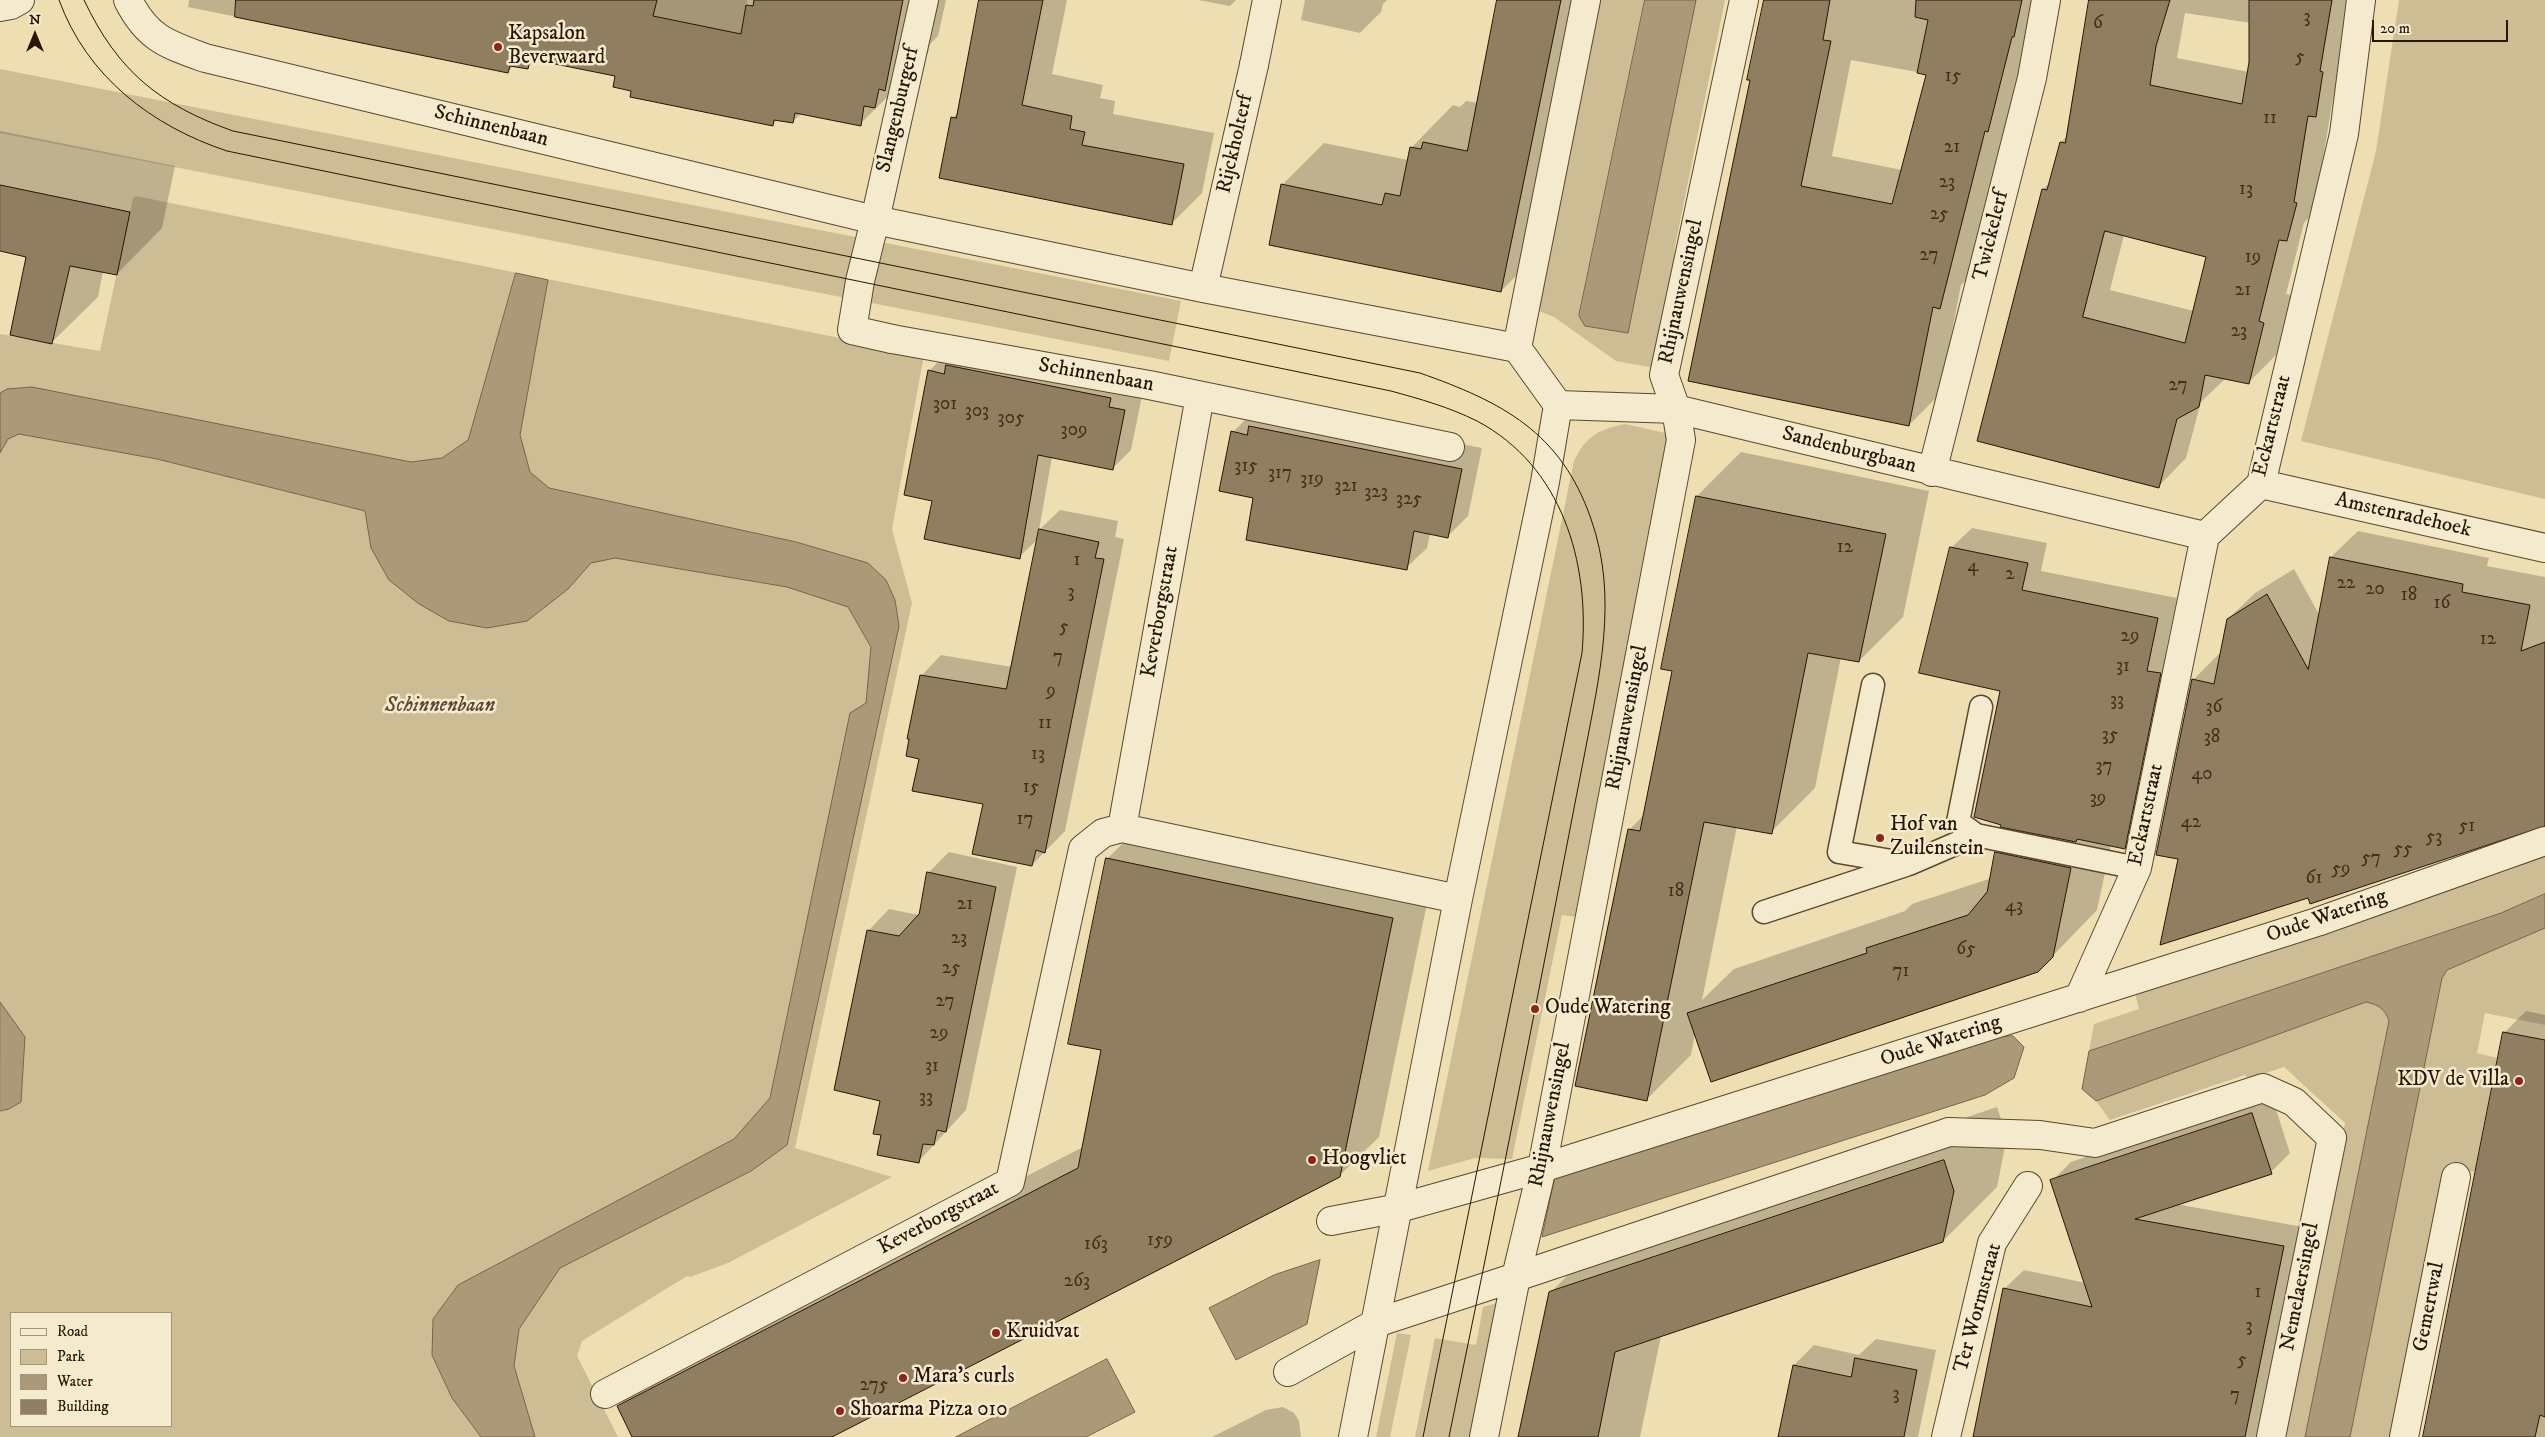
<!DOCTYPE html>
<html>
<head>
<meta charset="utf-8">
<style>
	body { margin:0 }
	#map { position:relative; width:2545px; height:1437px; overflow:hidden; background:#eedfb2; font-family:"IM FELL DW Pica",serif }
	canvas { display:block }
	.legend { position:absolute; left:10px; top:1312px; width:162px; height:115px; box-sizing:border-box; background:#f4eacd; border:1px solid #a3957d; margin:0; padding:6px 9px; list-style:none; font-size:15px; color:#291505 }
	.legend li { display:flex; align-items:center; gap:10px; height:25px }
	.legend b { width:25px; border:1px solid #a3957d }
	.north { position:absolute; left:10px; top:10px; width:50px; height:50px; -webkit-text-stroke:4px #f4eacd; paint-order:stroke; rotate:0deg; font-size:14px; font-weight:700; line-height:20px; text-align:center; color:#291505 }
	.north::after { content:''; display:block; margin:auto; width:18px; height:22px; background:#291505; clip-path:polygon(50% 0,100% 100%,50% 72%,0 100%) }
	.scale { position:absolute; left:2372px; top:20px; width:136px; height:22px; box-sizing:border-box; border:2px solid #291505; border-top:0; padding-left:6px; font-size:15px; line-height:18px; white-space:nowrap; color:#291505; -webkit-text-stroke:4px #f4eacd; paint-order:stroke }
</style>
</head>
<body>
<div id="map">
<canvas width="2545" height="1437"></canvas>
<ul class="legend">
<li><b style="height:6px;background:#f4eacd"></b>Road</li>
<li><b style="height:14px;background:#cdbd95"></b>Park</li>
<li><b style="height:14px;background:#ab9a77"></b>Water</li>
<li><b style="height:14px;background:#8f7e5f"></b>Building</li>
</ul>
<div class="north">N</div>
<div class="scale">20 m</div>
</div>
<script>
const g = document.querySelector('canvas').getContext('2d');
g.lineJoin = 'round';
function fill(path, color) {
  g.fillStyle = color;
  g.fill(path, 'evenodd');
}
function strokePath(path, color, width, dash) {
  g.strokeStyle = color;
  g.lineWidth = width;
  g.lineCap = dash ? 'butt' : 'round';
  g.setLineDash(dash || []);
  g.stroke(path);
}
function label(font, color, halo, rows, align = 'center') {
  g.font = font + ' "IM FELL DW Pica",serif';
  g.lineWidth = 5;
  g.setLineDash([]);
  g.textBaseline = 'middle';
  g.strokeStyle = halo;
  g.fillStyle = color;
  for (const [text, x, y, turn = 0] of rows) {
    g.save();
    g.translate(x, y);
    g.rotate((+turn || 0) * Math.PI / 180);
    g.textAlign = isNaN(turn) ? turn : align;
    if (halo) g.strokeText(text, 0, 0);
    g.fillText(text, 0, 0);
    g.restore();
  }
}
const green = new Path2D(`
	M 575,0 L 747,0 L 741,34 Z
	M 1597,0 L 1645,0 L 1579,316 L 1627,333 L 1696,0 L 1725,0 L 1675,246 L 1674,266 L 1654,368 L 1616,361 L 1554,317 L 1534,309 Z
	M 2399,0 L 2545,0 L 2545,499 L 2301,441 L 2376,151 Z
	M 0,69 L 1181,301 L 1169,361 L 0,133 Z
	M 136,196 L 924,355 L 892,529 L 912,603 L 795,1148 L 892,1177 L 728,1263 L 690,1277 L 687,1276 L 582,1341 L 577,1356 L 618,1437 L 0,1437 L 0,334 L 100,351 L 133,198 ZM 11,1313 L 171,1313 L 171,1426 L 11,1426 Z
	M 1625,424 L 1670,434 L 1576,917 L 1562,915 L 1512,1159 L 1475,1158 L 1428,1171 L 1574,461 C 1585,437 1599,429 1625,424 Z
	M 2545,854 L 2545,894 L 2501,913 L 2089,1051 L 2094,1024 L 2139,1009 L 2134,990 L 2319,934 L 2510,870 Z
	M 2545,928 L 2545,1025 L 2485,1013 L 2477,1053 L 2497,1058 L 2475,1171 L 2448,1174 L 2395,1437 L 2350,1437 L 2442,978 L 2447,970 Z
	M 2366,1002 C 2379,1005 2385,1009 2389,1021 L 2305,1437 L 2281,1437 L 2345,1123 L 2284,1067 L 2248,1079 L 2245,1075 L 2110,1120 L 2096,1101 Z
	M 1501,1302 L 1473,1437 L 1415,1437 L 1435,1338 L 1476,1345 L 1483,1307 Z
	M 1397,1333 L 1411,1335 L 1390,1437 L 1376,1437 Z`);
const water = new Path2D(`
	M 1645,0 L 1696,0 L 1628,333 L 1585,326 L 1579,316 Z
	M 516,273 L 548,280 L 520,435 L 530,472 L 549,488 L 796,542 L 868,563 L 886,580 L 895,600 L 899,626 L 787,1145 L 751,1171 L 560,1268 L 519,1329 L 514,1366 L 535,1437 L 481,1437 L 452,1398 L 432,1355 L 433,1319 L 458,1285 L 734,1139 L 770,1098 L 850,713 L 866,703 L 871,647 L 848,607 L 787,587 L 615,558 L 591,563 L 568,589 L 527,621 L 487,628 L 449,621 L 419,604 L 389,580 L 371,548 L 365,511 L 157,459 L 19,434 L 8,439 L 0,453 L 0,393 L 7,389 L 32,387 L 411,462 L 442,458 L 468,440 Z
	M 2545,894 L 2545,928 L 2447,970 L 2442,978 L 2350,1437 L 2305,1437 L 2389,1021 C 2385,1009 2379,1005 2366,1002 L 2096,1101 L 2082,1089 L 2089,1051 L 2501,913 Z
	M 0,1002 L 25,1037 L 21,1102 L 9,1109 L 0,1111 Z
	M 2013,1036 L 2024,1047 L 2014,1078 L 1985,1095 L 1542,1237 L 1555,1176 L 1997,1037 Z
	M 1320,1260 L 1307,1324 L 1236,1360 L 1209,1308 L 1274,1275 Z
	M 1107,1359 L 1135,1412 L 1086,1437 L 956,1437 Z`);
const shadow = new Path2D(`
	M 189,0 L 946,0 L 938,36 L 930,44 L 928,53 L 915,66 L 914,71 L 860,124 L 802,113 L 792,122 L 778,119 L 772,125 L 633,90 L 616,75 L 536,59 L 527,68 L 514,65 L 508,72 L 188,7 Z
	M 981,0 L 1067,0 L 1052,74 L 1103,85 L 1100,98 L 1115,101 L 1113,114 L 1214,133 L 1202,193 L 1171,224 L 953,118 L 958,112 Z
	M 1198,0 L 1236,0 L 1230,6 Z
	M 1305,0 L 1387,0 L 1383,4 L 1381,12 L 1360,33 L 1301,20 Z
	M 1499,0 L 1593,0 L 1543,249 L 1501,291 L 1282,185 L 1324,143 L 1408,160 L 1411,148 L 1453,105 L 1460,107 L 1466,101 L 1478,103 Z
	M 1765,0 L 2046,0 L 1970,277 L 1961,285 L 1940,394 L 1909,425 L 1751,79 ZM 1851,60 L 1928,74 L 1902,170 L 1832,156 Z
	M 2091,0 L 2354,0 L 2343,88 L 2333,98 L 2314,212 L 2304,223 L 2286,294 L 2291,295 L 2276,355 L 2249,382 L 2226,378 L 2201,402 L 2186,458 L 2159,486 L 1978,440 L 2043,189 L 2050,182 L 2061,142 L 2068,135 ZM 2185,13 L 2251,23 L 2249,72 L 2177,58 ZM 2124,235 L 2208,256 L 2194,311 L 2110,290 Z
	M 0,131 L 175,166 L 162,228 L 117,274 L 103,271 L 98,297 L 52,342 L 27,256 L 0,250 Z
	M 948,352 L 1143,391 L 1131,450 L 1112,469 L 1052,457 L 1039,530 L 1060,510 L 1118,521 L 1115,537 L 1124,539 L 1065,831 L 1032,865 L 984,803 L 921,758 L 921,676 L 941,655 L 1012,667 L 1038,539 L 1019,557 L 933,500 L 906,494 L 930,370 Z
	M 1271,406 L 1482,448 L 1468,516 L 1448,536 L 1430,533 L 1427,548 L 1406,568 L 1254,497 L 1233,432 L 1253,412 Z
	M 1741,452 L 1929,491 L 1903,617 L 1859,661 L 1841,657 L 1815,788 L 1771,832 L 1737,826 L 1702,1000 L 1734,969 L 1905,911 L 1912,904 L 1992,878 L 1997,853 L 2020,829 L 2001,690 L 1951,548 L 1972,528 L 2047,543 L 2041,571 L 2177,598 L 2166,651 L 2180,653 L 2145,827 L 2125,847 L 2111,845 L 2097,910 L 2038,971 L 1695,1033 L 1691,1055 L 1647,1099 L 1629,830 L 1645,814 L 1674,670 L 1697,496 Z
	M 2358,531 L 2489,558 L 2487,566 L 2545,577 L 2545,822 L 2309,897 L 2179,858 L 2193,680 L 2219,654 L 2221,654 L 2228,619 L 2255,593 L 2294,569 L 2320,616 L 2331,557 Z
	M 1147,819 L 1432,879 L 1379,1137 L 1339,1176 L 830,1437 L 634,1437 L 618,1406 L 658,1366 L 1083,1147 L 1103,1049 L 1107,859 Z
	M 949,852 L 1017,867 L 966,1110 L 918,1162 L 882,1134 L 882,1100 L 836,1089 L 869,930 L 889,909 L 919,915 L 928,873 Z
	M 2526,1011 L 2545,1015 L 2545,1437 L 2424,1437 L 2504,1033 Z
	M 2271,1094 L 2290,1153 L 2271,1172 L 2176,1204 L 2303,1227 L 2260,1437 L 1975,1437 L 2004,1289 L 2024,1270 L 2086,1283 L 2052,1181 L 2071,1162 Z
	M 1997,1107 L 2007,1136 L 1997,1187 L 1943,1241 L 1661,1336 L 1640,1437 L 1520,1437 L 1550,1293 L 1604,1239 Z
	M 1876,1339 L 1936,1350 L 1918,1437 L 1780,1437 L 1794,1365 L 1814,1345 L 1859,1355 Z
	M 1283,1407 L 1294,1413 L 1299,1421 L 1301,1437 L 1212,1437 L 1266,1410 Z`);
const building = new Path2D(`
	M 236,0 L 657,0 L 653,16 L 741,34 L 746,5 L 753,6 L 754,0 L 903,0 L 885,91 L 879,89 L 875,108 L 864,106 L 861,126 L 795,113 L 793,123 L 774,120 L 773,126 L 630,97 L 631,91 L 613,87 L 615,76 L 530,59 L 528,69 L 510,66 L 508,73 L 235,17 Z
	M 979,0 L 1043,0 L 1022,105 L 1072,116 L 1070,129 L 1085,132 L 1082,145 L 1184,164 L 1172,225 L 939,178 L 951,117 L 956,118 Z
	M 1497,0 L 1561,0 L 1501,292 L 1269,245 L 1281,184 L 1382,205 L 1385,193 L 1400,196 L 1410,147 L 1421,149 L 1423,142 L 1467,151 Z
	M 1764,0 L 1830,0 L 1823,40 L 1831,41 L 1801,186 L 1892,204 L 1926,75 L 1917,73 L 1928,20 L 1915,17 L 1916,0 L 2022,0 L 2014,37 L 2012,37 L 1988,132 L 1985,131 L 1940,309 L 1933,307 L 1909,426 L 1688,381 L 1750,80 L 1747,80 Z
	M 2089,0 L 2170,0 L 2156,46 L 2150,85 L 2242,104 L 2249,62 L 2249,0 L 2332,0 L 2320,71 L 2323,72 L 2316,117 L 2308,116 L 2294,202 L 2297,203 L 2287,241 L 2279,240 L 2259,321 L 2264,323 L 2249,384 L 2205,375 L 2199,407 L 2177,419 L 2159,488 L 1977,441 L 2042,189 L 2047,190 L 2060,142 L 2065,143 ZM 2105,231 L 2206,257 L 2185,343 L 2083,317 Z
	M 0,185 L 130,212 L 117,275 L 70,266 L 52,344 L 10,335 L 26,257 L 0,251 Z
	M 946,365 L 1111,398 L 1109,407 L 1125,410 L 1113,470 L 1038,455 L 1020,559 L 924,539 L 932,501 L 904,495 L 928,370 L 944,374 Z
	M 1249,426 L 1462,469 L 1448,538 L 1414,531 L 1407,570 L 1246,540 L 1253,498 L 1219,491 L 1231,431 L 1247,435 Z
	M 1696,496 L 1886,534 L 1859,662 L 1808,653 L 1772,834 L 1704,822 L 1647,1101 L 1575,1086 L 1628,829 L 1640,831 L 1672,671 L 1661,669 Z
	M 1039,529 L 1099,542 L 1095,558 L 1104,559 L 1045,853 L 1036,850 L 1032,866 L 972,854 L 983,804 L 912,791 L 919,759 L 906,756 L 909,739 L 907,739 L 920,675 L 1006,689 Z
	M 1950,547 L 2028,563 L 2022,590 L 2158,618 L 2147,671 L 2161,673 L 2125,849 L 2077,839 L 2076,842 L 2000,827 L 2001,825 L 1974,817 L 2000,691 L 1919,673 Z
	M 2330,557 L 2463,584 L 2462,592 L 2530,605 L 2521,651 L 2545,642 L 2545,826 L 2310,904 L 2308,898 L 2160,945 L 2178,859 L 2156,855 L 2192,679 L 2214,684 L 2227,619 L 2267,594 L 2308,669 Z
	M 1995,852 L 2071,868 L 2053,957 L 2038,972 L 1711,1082 L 1687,1013 L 1867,953 L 1866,948 L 1968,915 L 1987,892 Z
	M 1106,858 L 1393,918 L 1340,1177 L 832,1437 L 632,1437 L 617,1406 L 1078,1168 L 1101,1050 L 1068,1044 Z
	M 927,872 L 996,887 L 946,1132 L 937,1130 L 934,1145 L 923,1144 L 919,1163 L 877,1155 L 881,1135 L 873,1134 L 880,1101 L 834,1090 L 867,930 L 899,936 L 919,914 Z
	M 2503,1032 L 2545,1040 L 2545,1417 L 2540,1415 L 2535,1437 L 2423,1437 Z
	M 2252,1113 L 2272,1174 L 2135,1219 L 2284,1246 L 2245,1437 L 1973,1437 L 2003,1288 L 2092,1307 L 2050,1180 Z
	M 1944,1160 L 1954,1191 L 1943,1242 L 1615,1352 L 1598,1437 L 1518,1437 L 1549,1292 Z
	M 1855,1358 L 1917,1370 L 1904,1437 L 1778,1437 L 1793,1365 L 1851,1377 Z`);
const service = new Path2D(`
	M 1873,685 L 1839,852 L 1909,864 L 1976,835 L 2137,868
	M 1976,835 L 1958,822 L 1981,707
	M 1764,912 L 1906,865`);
const pedestrian = new Path2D(`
	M 1254,65 L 1267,0
	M 875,220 L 860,281 L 852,330 L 892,339
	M 1517,348 L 1586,0
	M 1949,1132 L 2040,1135 L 2095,1143 L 2263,1088 L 2294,1102 L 2332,1138 L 2271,1437
	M 1331,1221 L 1399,1208 L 1542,1168
	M 1288,1372 L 1376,1323 L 1516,1277
	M 1484,1437 L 1516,1277 L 1542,1168 L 1681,440 L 1676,409 L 1664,375 L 1744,0
	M 2404,1437 L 2456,1177`);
const minor = new Path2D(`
	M 128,0 C 147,38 166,44 205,58 L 875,220 L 1203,288 L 1517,348 L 1558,405 L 1676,409 L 2205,536
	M 0,7 L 11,5 L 20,0
	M 875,220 L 924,0
	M 1203,288 L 1254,65
	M 892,339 L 1149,385 L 1450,447
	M 1932,472 L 2032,78 L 2046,0
	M 2261,484 L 2545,548
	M 1122,828 L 1458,899
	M 2079,998 L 2137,868 L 2205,536 L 2261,484 L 2344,134 L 2361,0
	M 1542,1168 L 2317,922 L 2545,841
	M 1516,1277 L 1949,1132
	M 605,1394 L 1010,1182 L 1083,849 L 1103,833 L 1122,828 L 1200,396
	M 1353,1437 L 1458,899 L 1545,482 L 1558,405
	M 1946,1437 L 1992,1243 L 2028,1186`);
const tram = new Path2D(`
	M 59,0 C 87,77 152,126 227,151 L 1391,391 C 1420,399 1449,407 1477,421 C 1562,466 1590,562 1582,653 L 1423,1437
	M 84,0 C 118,72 160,105 233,131 L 1420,373 C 1502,402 1561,432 1591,519 C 1619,598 1599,677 1584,757 C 1574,808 1564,860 1554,912 C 1520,1088 1485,1262 1449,1437`);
const markers = [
	[498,47,5,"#8f2418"],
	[1880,838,5,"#8f2418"],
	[1535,1009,5,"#8f2418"],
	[2519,1081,5,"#8f2418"],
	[1312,1160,5,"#8f2418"],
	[996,1333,5,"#8f2418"],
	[903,1378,5,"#8f2418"],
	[840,1411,5,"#8f2418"]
];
const numberNames = [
	["3",2307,18],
	["6",2098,24],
	["5",2300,58],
	["15",1953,77],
	["11",2270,119],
	["21",1952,148],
	["23",1947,183],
	["13",2246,190],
	["25",1939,215],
	["27",1929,256],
	["19",2253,258],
	["21",2243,291],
	["23",2239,332],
	["27",2178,386],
	["301",945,405],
	["303",977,412],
	["305",1011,419],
	["309",1074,431],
	["315",1246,467],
	["317",1280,474],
	["319",1312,480],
	["321",1346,487],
	["323",1376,493],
	["325",1409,500],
	["12",1845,548],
	["1",1077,561],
	["4",1973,567],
	["2",2010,575],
	["22",2346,584],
	["20",2375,590],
	["3",1071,593],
	["18",2409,596],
	["16",2442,604],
	["5",1064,628],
	["29",2130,637],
	["12",2488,640],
	["7",1058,658],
	["31",2123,667],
	["9",1051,692],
	["33",2117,701],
	["36",2214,708],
	["11",1045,724],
	["35",2110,736],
	["38",2212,738],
	["13",1038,755],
	["37",2104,767],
	["40",2202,775],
	["15",1031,788],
	["39",2098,799],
	["17",1025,820],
	["42",2191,823],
	["51",2467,827],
	["53",2434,838],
	["55",2403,850],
	["57",2371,859],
	["59",2341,870],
	["61",2314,879],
	["18",1676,892],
	["21",965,905],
	["43",2014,907],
	["23",959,939],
	["65",1966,950],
	["25",951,969],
	["71",1901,972],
	["27",945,1002],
	["29",939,1034],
	["31",932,1067],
	["33",926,1098],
	["159",1160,1241],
	["163",1096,1245],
	["263",1077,1282],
	["1",2258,1293],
	["3",2249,1327],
	["5",2242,1361],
	["275",874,1386],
	["3",1896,1395],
	["7",2235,1396]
];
const poiNames = [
	["Kapsalon",508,35],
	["Beverwaard",508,59],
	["Hof van",1890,826],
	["Zuilenstein",1890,850],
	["Oude Watering",1545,1009],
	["KDV de Villa",2509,1081,"right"],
	["Hoogvliet",1322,1160],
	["Kruidvat",1006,1333],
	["Mara's curls",913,1378],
	["Shoarma Pizza 010",850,1411]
];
const streetNames = [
	["Slangenburgerf",899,110,-77],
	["Schinnenbaan",491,127,14],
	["Rijckholterf",1236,144,-77],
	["Twickelerf",1992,236,-76],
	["Rhijnauwensingel",1682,292,-78],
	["Schinnenbaan",1096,376,10],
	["Eckartstraat",2273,426,-76],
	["Sandenburgbaan",1849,451,14],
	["Amstenradehoek",2403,516,13],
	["Keverborgstraat",1161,612,-80],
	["Rhijnauwensingel",1628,718,-79],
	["Eckartstraat",2147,815,-78],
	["Oude Watering",2327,917,-19],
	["Oude Watering",1941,1042,-18],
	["Rhijnauwensingel",1551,1115,-79],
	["Keverborgstraat",939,1219,-28],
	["Nemelaersingel",2301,1287,-79],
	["Gemertwal",2430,1307,-79],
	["Ter Wormstraat",1979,1308,-75]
];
const parkNames = [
	["Schinnenbaan",440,707]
];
fill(green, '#cdbd95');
fill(water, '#ab9a77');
strokePath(water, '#776549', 1);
fill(shadow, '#0003');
fill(building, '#8f7e5f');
strokePath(building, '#291505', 1);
strokePath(service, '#5a4830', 25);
strokePath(pedestrian, '#5a4830', 30);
strokePath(minor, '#5a4830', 30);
strokePath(service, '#f4eacd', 22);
strokePath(pedestrian, '#f4eacd', 28);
strokePath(minor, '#f4eacd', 28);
strokePath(tram, '#291505', 1);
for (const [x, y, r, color] of markers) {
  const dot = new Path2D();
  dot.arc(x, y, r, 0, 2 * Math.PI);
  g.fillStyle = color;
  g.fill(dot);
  strokePath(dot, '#f4eacd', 2);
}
label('19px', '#422f1c', null, numberNames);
label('21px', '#291505', '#f4eacd', poiNames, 'left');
label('21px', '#291505', '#f4eacd', streetNames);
label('italic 21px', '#5a4730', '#f4eacd', parkNames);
</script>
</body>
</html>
